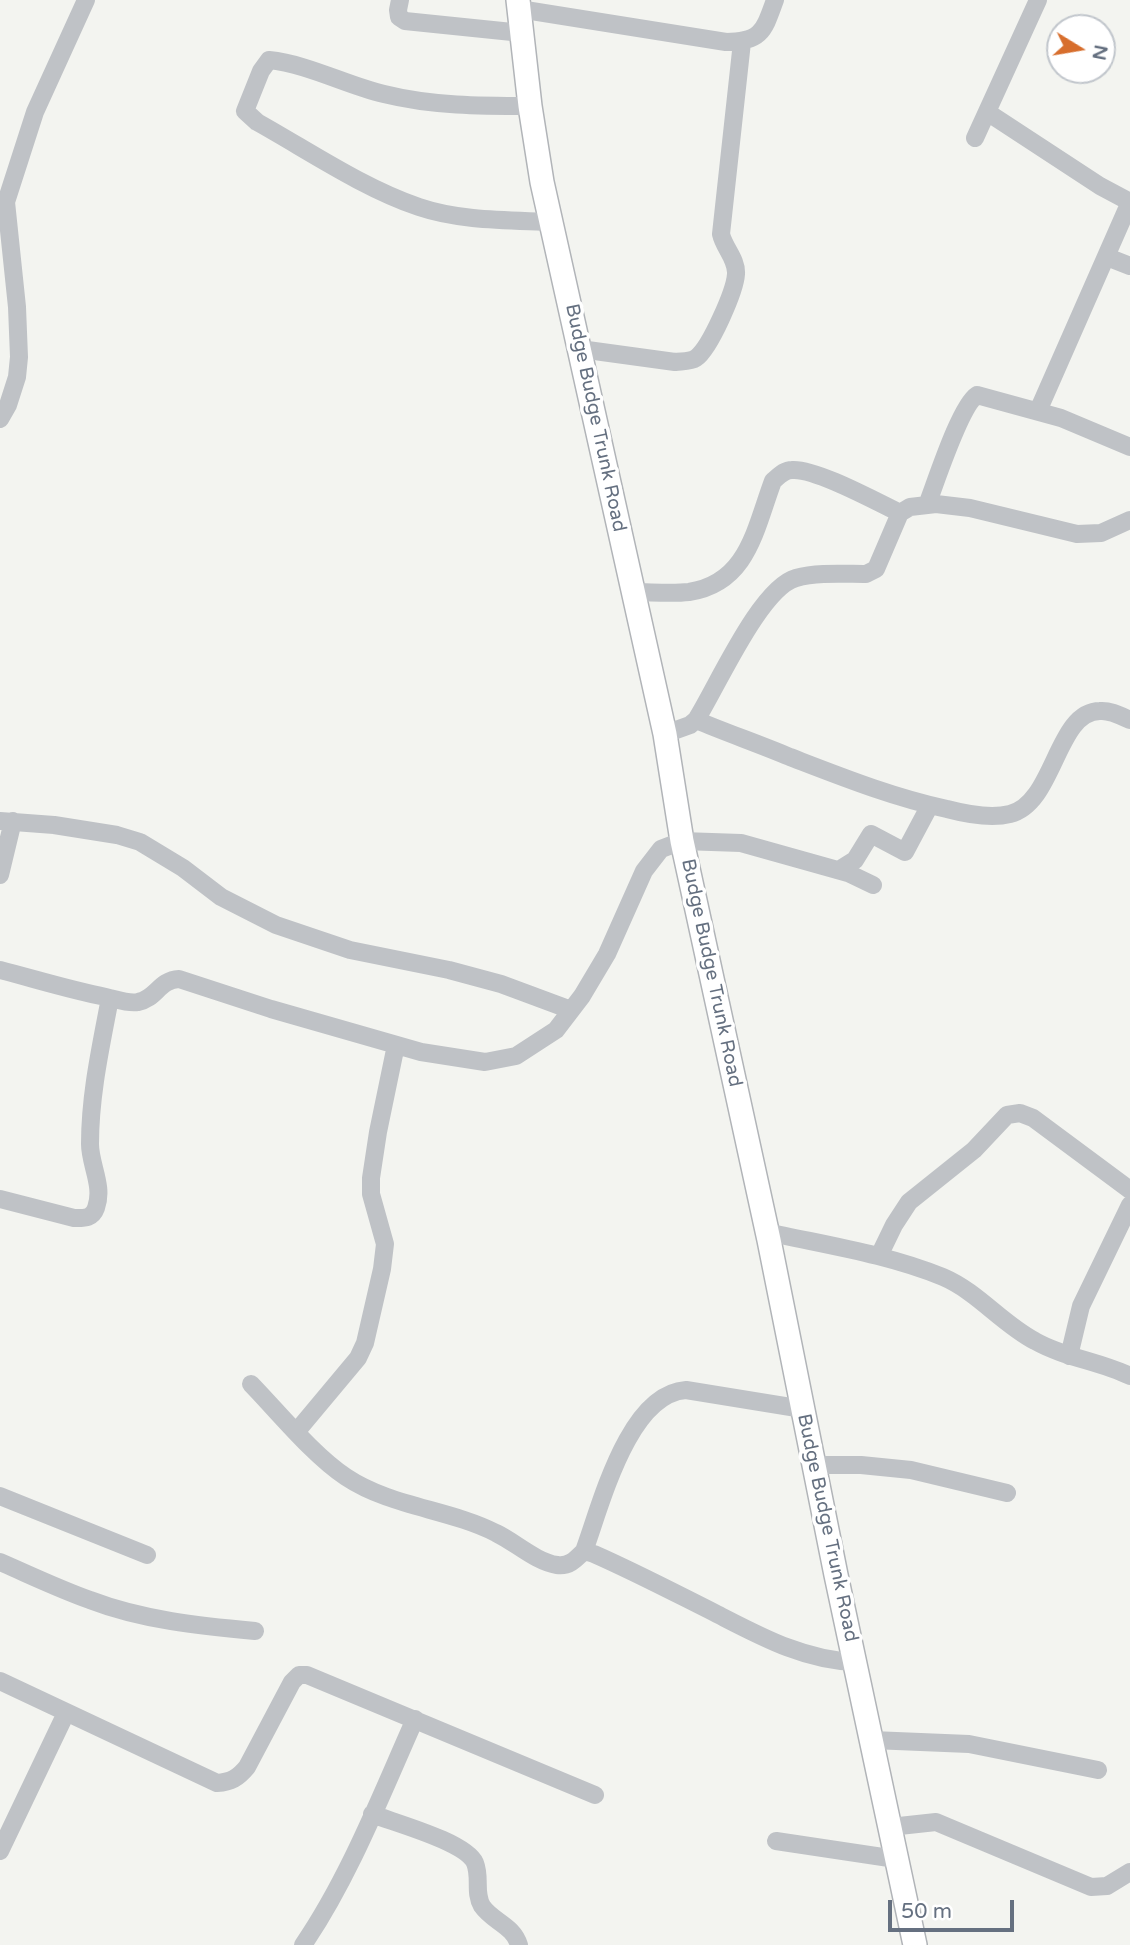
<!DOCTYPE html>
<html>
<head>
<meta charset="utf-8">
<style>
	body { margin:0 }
	#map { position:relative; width:1130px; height:1945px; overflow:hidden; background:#f3f4f0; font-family:"Varela Round",sans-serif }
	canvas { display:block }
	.north { position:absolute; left:1046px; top:14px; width:70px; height:70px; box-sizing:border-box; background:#fff; border:2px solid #c1c6cc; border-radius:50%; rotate:101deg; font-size:19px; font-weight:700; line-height:28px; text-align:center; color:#657080 }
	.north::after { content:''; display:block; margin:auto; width:24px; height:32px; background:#d76e2d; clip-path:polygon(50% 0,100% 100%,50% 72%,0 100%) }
	.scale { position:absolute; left:888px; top:1900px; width:126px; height:32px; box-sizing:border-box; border:4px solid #657080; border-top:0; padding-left:9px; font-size:21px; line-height:24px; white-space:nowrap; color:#657080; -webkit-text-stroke:5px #fff; paint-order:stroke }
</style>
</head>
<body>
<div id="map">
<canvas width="1130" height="1945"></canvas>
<div class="north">N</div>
<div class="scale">50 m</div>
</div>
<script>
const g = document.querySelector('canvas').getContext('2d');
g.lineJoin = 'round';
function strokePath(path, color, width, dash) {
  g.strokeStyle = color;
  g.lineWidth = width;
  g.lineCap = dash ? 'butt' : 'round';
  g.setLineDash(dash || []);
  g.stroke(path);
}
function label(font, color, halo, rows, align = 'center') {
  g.font = font + ' "Varela Round",sans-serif';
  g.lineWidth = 7;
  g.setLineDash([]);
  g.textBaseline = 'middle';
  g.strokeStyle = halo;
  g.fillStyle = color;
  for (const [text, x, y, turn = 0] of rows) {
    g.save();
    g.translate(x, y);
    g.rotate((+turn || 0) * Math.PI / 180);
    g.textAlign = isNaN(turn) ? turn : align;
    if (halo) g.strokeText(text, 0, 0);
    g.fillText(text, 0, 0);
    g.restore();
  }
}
const minor = new Path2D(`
	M 400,0 L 398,10 L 399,17 L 405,21 L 522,33
	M 519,9 L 726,42 C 762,42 764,30 775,0
	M 530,106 C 481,106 432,106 384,94 C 346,85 308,64 269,60 L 261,71 L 245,111 L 257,122 C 309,151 363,188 419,207 C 460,221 508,220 552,222
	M 987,112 L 1100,186 L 1130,202
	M 975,138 L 1038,0
	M 1107,257 L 1130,266
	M 580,349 L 675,362 C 682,361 690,362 696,358 C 710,348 735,291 736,274 C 737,259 724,248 721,234 L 742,42
	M 1038,411 L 1130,202
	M 0,419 L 8,405 L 17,377 L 19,357 L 17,307 L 6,202 L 35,112 L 86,0
	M 927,505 C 936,482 960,406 977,395 L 1061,418 L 1130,447
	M 633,592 C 651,592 671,594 689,592 C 748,583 755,529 773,481 C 779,476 784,470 792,470 C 815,468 877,502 900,513
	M 696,720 C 727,733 759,744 790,757 C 842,777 892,797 947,809 C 966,814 990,819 1010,814 C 1055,803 1056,711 1100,711 C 1110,710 1121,716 1130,720
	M 665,734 L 690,725 L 696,720 C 717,687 760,588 796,578 C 817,572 844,574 866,574 L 876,569 L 900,513 L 910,507 L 936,504 L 970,508 L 1077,534 L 1101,533 L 1130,520
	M 0,821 L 54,825 L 117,835 L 140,842 L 183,868 L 221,897 L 276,925 L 350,950 L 449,970 L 501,984 L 571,1010
	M 839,870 L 855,860 L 871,834 L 905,852 L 930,805
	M 0,875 L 13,821
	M 0,970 C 35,979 70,990 106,997 C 116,999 128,1004 138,1002 C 156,999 159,980 179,979 L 271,1009 L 421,1052 L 485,1062 L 516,1056 L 556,1030 L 582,996 L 607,954 L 644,871 L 661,849 L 682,841 L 741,843 L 848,873 L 873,885
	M 0,1199 L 74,1218 C 84,1218 92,1219 96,1208 C 104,1186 90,1165 90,1144 C 90,1094 101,1046 110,998
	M 767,1232 C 825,1245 887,1254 943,1277 C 978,1292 1001,1323 1035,1341 C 1065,1358 1099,1361 1130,1376
	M 879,1256 L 894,1225 L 909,1202 L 974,1150 L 1007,1115 L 1020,1113 L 1033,1118 L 1130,1190
	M 1069,1356 L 1081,1306 L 1130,1205
	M 251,1384 C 279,1413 314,1456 346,1477 C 391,1507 449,1509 496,1533 C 515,1542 536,1562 557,1565 C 569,1567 576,1559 584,1551 L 594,1554 C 635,1572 675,1593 715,1613 C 760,1636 803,1660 855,1662
	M 297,1431 L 358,1358 L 365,1343 L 382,1269 L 385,1244 L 371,1194 L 371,1178 L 378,1132 L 396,1045
	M 814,1465 L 861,1465 L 911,1470 L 1007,1493
	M 0,1496 L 147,1555
	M 584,1551 C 601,1505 628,1394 686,1390 L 803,1409
	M 0,1562 C 30,1575 59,1589 90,1600 C 142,1620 200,1626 255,1631
	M 0,1681 L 217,1783 C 231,1782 238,1778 247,1767 L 292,1682 L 299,1675 L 307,1675 L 595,1795
	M 872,1740 L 969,1744 L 1098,1770
	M 372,1814 C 395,1823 466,1842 475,1863 C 481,1878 474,1892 482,1906 C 493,1922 513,1925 519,1945
	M 890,1827 L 936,1822 L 1091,1887 L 1107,1886 L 1130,1872
	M 776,1841 L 896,1859
	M 0,1851 L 66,1713
	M 303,1945 C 349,1878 382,1793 415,1719`);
const major = new Path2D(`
	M 518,0 L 530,106 L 542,182 L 665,734 L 682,841 L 769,1240 L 836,1575 L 915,1945`);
const streetNames = [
	["Budge Budge Trunk Road",595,418,78],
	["Budge Budge Trunk Road",711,973,78],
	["Budge Budge Trunk Road",827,1528,78]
];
strokePath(major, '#b1b4b8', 26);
strokePath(minor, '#bfc2c6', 18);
strokePath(major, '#fff', 23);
label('19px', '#657080', '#fff', streetNames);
</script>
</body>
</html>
